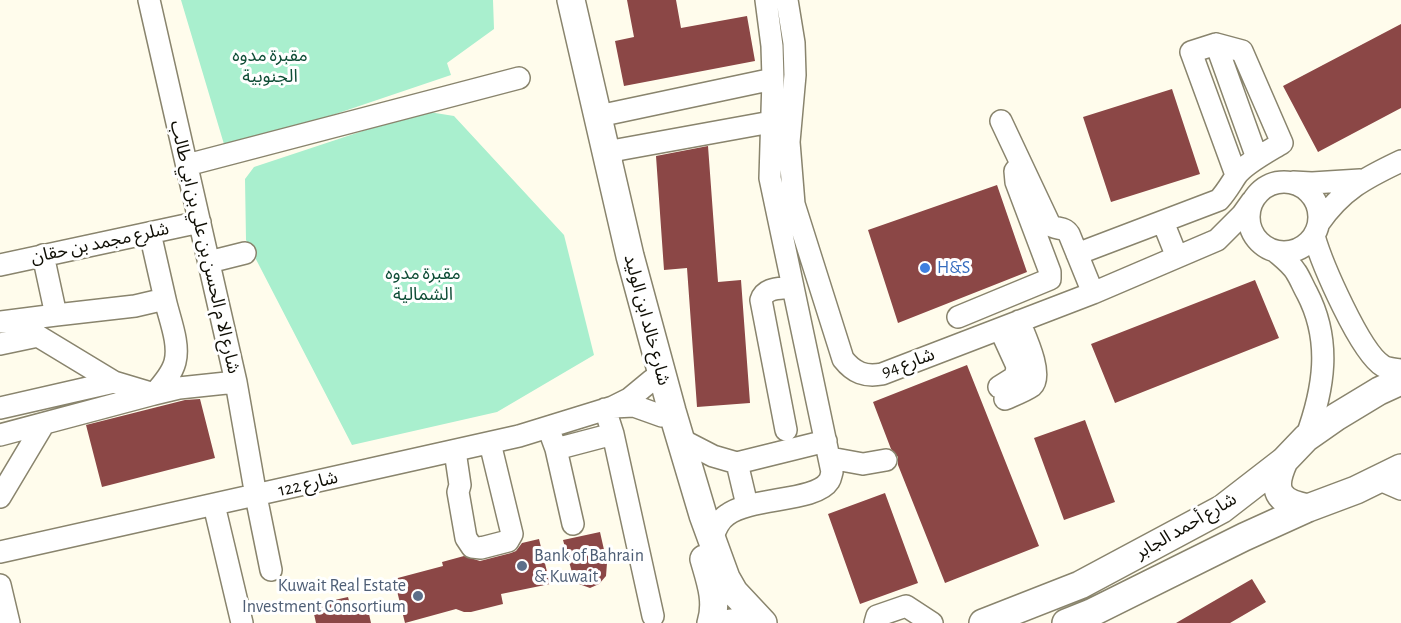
<!DOCTYPE html>
<html>
<head>
<meta charset="utf-8">
<style>
	body { margin:0 }
	canvas { display:block; background:#fffcec }
</style>
</head>
<body>
<canvas width="1401" height="623"></canvas>
<script>
const g = document.querySelector('canvas').getContext('2d');
g.lineJoin = 'round';
function fill(path, color) {
  g.fillStyle = color;
  g.fill(path, 'evenodd');
}
function strokePath(path, color, width, dash) {
  g.strokeStyle = color;
  g.lineWidth = width;
  g.lineCap = dash ? 'butt' : 'round';
  g.setLineDash(dash || []);
  g.stroke(path);
}
function label(font, color, halo, rows, align = 'center') {
  g.font = font + ' "Alegreya Sans","Noto Sans Arabic",sans-serif';
  g.lineWidth = 6;
  g.setLineDash([]);
  g.textBaseline = 'middle';
  g.strokeStyle = halo;
  g.fillStyle = color;
  for (const [text, x, y, turn = 0] of rows) {
    g.save();
    g.translate(x, y);
    g.rotate((+turn || 0) * Math.PI / 180);
    g.textAlign = isNaN(turn) ? turn : align;
    if (halo) g.strokeText(text, 0, 0);
    g.fillText(text, 0, 0);
    g.restore();
  }
}
const green = new Path2D(`
	M 181,0 L 493,0 L 494,29 L 447,63 L 451,75 L 226,151 Z
	M 423,111 L 454,116 L 564,235 L 594,355 L 497,412 L 352,445 L 246,240 L 245,179 L 254,167 Z`);
const building = new Path2D(`
	M 627,0 L 676,0 L 681,28 L 747,16 L 755,61 L 624,86 L 615,41 L 634,37 Z
	M 1401,24 L 1401,108 L 1318,152 L 1283,86 Z
	M 1172,89 L 1200,174 L 1111,202 L 1083,117 Z
	M 708,146 L 718,282 L 741,280 L 750,403 L 697,407 L 687,268 L 664,270 L 656,156 Z
	M 997,185 L 1027,272 L 898,323 L 868,230 Z
	M 1255,280 L 1279,338 L 1115,403 L 1091,344 Z
	M 967,365 L 1039,546 L 945,583 L 898,465 L 898,457 L 891,449 L 873,402 Z
	M 200,399 L 215,458 L 102,487 L 86,425 L 185,400 Z
	M 1085,420 L 1115,502 L 1064,520 L 1034,438 Z
	M 885,493 L 918,583 L 860,604 L 828,514 Z
	M 600,532 L 607,563 L 606,576 L 599,584 L 590,588 L 579,584 L 573,576 L 563,540 Z
	M 539,539 L 550,584 L 501,594 L 503,604 L 471,612 L 464,612 L 456,609 L 405,623 L 394,579 L 443,566 L 442,562 L 464,556 L 480,561 L 511,553 L 516,551 L 522,543 Z
	M 1252,579 L 1266,602 L 1230,623 L 1176,623 Z
	M 348,597 L 351,608 L 367,605 L 371,623 L 316,623 L 312,605 Z`);
const minor = new Path2D(`
	M 149,0 L 236,382 L 256,496 L 271,570
	M 787,0 L 794,43 L 795,75 L 789,142 L 794,204 L 843,359 C 854,373 865,377 882,374 L 1093,293 L 1217,240 L 1242,215 L 1252,201
	M 1216,44 L 1257,158
	M 595,110 L 608,114 L 773,79
	M 1001,121 L 1050,225 C 1056,230 1064,226 1069,234 L 1093,293
	M 607,161 L 617,150 L 771,122
	M 187,165 L 519,78
	M1249 217a35 35 0 1 1 70 0a35 35 0 1 1-70 0Z
	M 1293,182 L 1312,183 L 1360,180
	M 1163,222 L 1177,257
	M 1319,223 C 1342,190 1365,178 1401,161
	M 1314,236 C 1322,264 1360,352 1383,366 C 1388,369 1395,369 1401,370
	M 1276,252 C 1283,258 1291,264 1296,272 C 1300,278 1303,286 1307,293 C 1332,341 1324,389 1306,438
	M 1077,254 L 1219,200 C 1227,191 1230,185 1236,176 C 1244,164 1269,151 1282,143 L 1242,51 L 1216,44 L 1191,52 L 1236,175
	M 43,255 L 56,315 L 135,306 L 165,299 L 150,233
	M 209,262 L 245,253
	M 0,265 L 200,222
	M 958,317 L 1050,279 L 1050,272 L 1016,182 L 1015,171 L 1021,164
	M 0,322 L 56,315
	M 0,344 L 38,336 L 114,382
	M 999,387 L 1015,377 L 1017,368 L 1016,364 L 1000,329
	M 1005,399 C 1014,395 1025,391 1032,386 C 1044,375 1024,334 1019,321
	M 613,407 L 634,406 L 662,416
	M 0,408 L 114,382 L 154,394 L 179,388 L 236,382
	M 605,409 L 613,434 L 653,616
	M 548,427 L 556,449 L 573,524
	M 786,430 L 761,300 C 765,287 780,289 792,287
	M 0,435 L 154,394 C 162,385 172,374 175,362 C 180,343 169,318 165,299
	M 680,439 L 713,456 L 737,463 L 826,441
	M 556,449 L 613,434
	M 455,451 L 460,485 L 458,492 L 466,538 L 472,547 L 481,548 L 508,541 L 512,534 L 490,443
	M 830,458 L 863,464 L 886,460
	M 737,463 L 747,505
	M 1378,479 L 1401,489
	M 0,497 L 43,425
	M 214,505 L 242,623
	M 712,539 C 715,530 719,520 727,515 C 750,497 816,502 829,481 C 831,478 831,475 832,472 L 770,178 L 773,79 L 772,46 L 766,0
	M 0,552 L 519,436 L 613,407 L 629,399 L 652,380
	M 0,585 L 9,623
	M 875,623 L 877,616 L 906,606 L 932,623`);
const major = new Path2D(`
	M 571,0 L 630,256 L 672,411 L 703,515 L 726,578 L 734,592 L 763,623
	M 1284,461 C 1271,490 1277,502 1308,508
	M 704,559 C 710,580 718,601 711,623
	M 731,623 L 760,623
	M 983,623 L 1080,585 L 1222,509 L 1284,461 L 1306,438 L 1336,417 L 1379,391 L 1401,381
	M 1066,623 L 1091,613 L 1244,537 L 1308,508 L 1356,490 L 1401,468`);
const markers = [
	[925,268,6,"#3f7fe0"],
	[522,566,6,"#5c6f8a"],
	[418,596,6,"#5c6f8a"]
];
const parkNames = [
	["مقبرة مدوه",270,56],
	["الجنوبية",270,77],
	["مقبرة مدوه",423,274],
	["الشمالية",423,295]
];
const streetNames = [
	["شلرع مجمد بن حقان",100,243,-12],
	["شارع الا م الحسن بن علي بن ابي طالب",205,247,77],
	["شارع خالد ابن الوليد",647,320,75],
	["شارع 94",908,363,-20],
	["شارع 122",308,484,-13],
	["شارع أحمد الجابر",1186,526,-30]
];
const shopNames = [
	["H&S",937,268]
];
const serviceNames = [
	["Bank of Bahrain",534,556],
	["& Kuwait",534,577],
	["Kuwait Real Estate",406,586,"right"],
	["Investment Consortium",406,607,"right"]
];
fill(green, '#a9efce');
fill(building, '#8b4746');
strokePath(minor, '#89846d', 24);
strokePath(major, '#89846d', 30);
strokePath(minor, '#fff', 21);
strokePath(major, '#fff', 27);
for (const [x, y, r, color] of markers) {
  const dot = new Path2D();
  dot.arc(x, y, r, 0, 2 * Math.PI);
  g.fillStyle = color;
  g.fill(dot);
  strokePath(dot, '#fff', 2);
}
label('18px', '#104e37', '#fff', parkNames);
label('18px', '#0f0e05', '#fff', streetNames);
label('18px', '#366cbe', '#fff', shopNames, 'left');
label('18px', '#4e5e75', '#fff', serviceNames, 'left');
</script>
</body>
</html>
